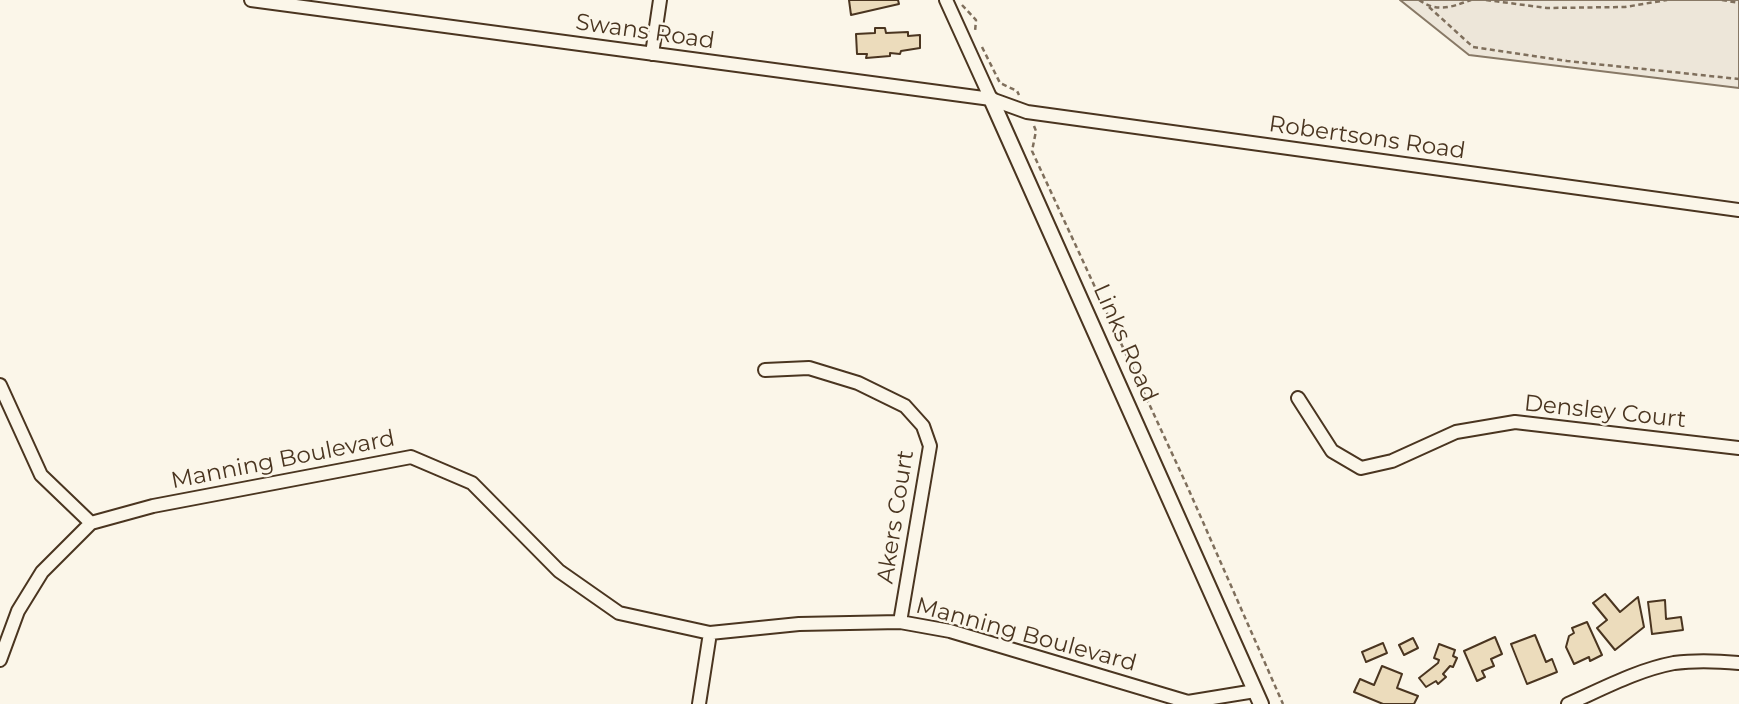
<!DOCTYPE html>
<html>
<head>
<meta charset="utf-8">
<style>
	body { margin:0 }
	canvas { display:block; background:#fbf6e9 }
</style>
</head>
<body>
<canvas width="1739" height="704"></canvas>
<script>
const g = document.querySelector('canvas').getContext('2d');
g.lineJoin = 'round';
function fill(path, color) {
  g.fillStyle = color;
  g.fill(path, 'evenodd');
}
function strokePath(path, color, width, dash) {
  g.strokeStyle = color;
  g.lineWidth = width;
  g.lineCap = dash ? 'butt' : 'round';
  g.setLineDash(dash || []);
  g.stroke(path);
}
function label(font, color, halo, rows, align = 'center') {
  g.font = font + ' Montserrat,sans-serif';
  g.lineWidth = 5;
  g.setLineDash([]);
  g.textBaseline = 'middle';
  g.strokeStyle = halo;
  g.fillStyle = color;
  for (const [text, x, y, turn = 0] of rows) {
    g.save();
    g.translate(x, y);
    g.rotate((+turn || 0) * Math.PI / 180);
    g.textAlign = isNaN(turn) ? turn : align;
    if (halo) g.strokeText(text, 0, 0);
    g.fillText(text, 0, 0);
    g.restore();
  }
}
const green = new Path2D(`
	M 1400,0 L 1739,0 L 1739,88 L 1469,55 Z`);
const building = new Path2D(`
	M 849,0 L 898,0 L 899,4 L 851,15 Z
	M 875,28 L 885,28 L 886,33 L 908,32 L 908,36 L 920,35 L 920,48 L 901,51 L 900,54 L 890,53 L 890,56 L 866,58 L 867,54 L 857,54 L 856,34 L 875,33 Z
	M 1605,594 L 1620,612 L 1638,597 L 1644,627 L 1615,650 L 1597,628 L 1607,620 L 1593,603 Z
	M 1665,600 L 1666,619 L 1681,617 L 1683,630 L 1652,634 L 1648,602 Z
	M 1587,622 L 1602,655 L 1590,661 L 1589,657 L 1574,664 L 1566,647 L 1569,636 L 1574,633 L 1572,628 Z
	M 1535,635 L 1546,662 L 1552,659 L 1557,672 L 1527,684 L 1511,644 Z
	M 1495,637 L 1502,654 L 1491,659 L 1494,666 L 1482,671 L 1485,677 L 1477,681 L 1464,651 Z
	M 1413,638 L 1418,648 L 1404,655 L 1399,645 Z
	M 1383,643 L 1387,653 L 1366,662 L 1362,652 Z
	M 1439,644 L 1455,650 L 1453,656 L 1457,658 L 1453,667 L 1450,666 L 1443,674 L 1446,677 L 1438,684 L 1436,681 L 1426,687 L 1419,678 L 1438,663 L 1439,660 L 1434,658 Z
	M 1382,666 L 1402,674 L 1397,688 L 1418,696 L 1414,704 L 1383,704 L 1354,692 L 1360,679 L 1374,685 Z`);
const path = new Path2D(`
	M 1419,0 C 1438,13 1451,7 1471,0
	M 1486,0 L 1547,8 L 1625,7 L 1667,0
	M 1722,0 L 1739,3
	M 962,5 L 976,20 L 975,32
	M 1429,7 L 1473,47 L 1567,61 L 1739,79
	M 982,47 L 1000,83 L 1017,91 L 1019,95
	M 1034,126 L 1036,131 L 1032,151 L 1188,488 L 1283,704`);
const minor = new Path2D(`
	M 251,0 L 991,99 L 1027,112 L 1739,210
	M 946,0 L 991,99
	M 652,54 L 660,0
	M 765,370 L 809,368 L 858,383 L 905,406 L 923,426 L 930,446 L 900,622
	M 0,385 L 41,475 L 91,523
	M 1298,398 L 1332,451 L 1361,468 L 1392,461 L 1456,432 L 1515,422 L 1739,448
	M 0,660 L 18,611 L 42,572 L 91,523 L 153,506 L 411,457 L 472,483 L 559,571 L 619,613 L 710,633 L 799,624 L 900,622 L 950,631 L 1188,702 L 1255,691
	M 699,704 L 710,633
	M 1568,704 C 1602,689 1637,670 1674,663 C 1696,660 1718,661 1739,663`);
const tertiary = new Path2D(`
	M 991,99 L 1261,704`);
const streetNames = [
	["Swans Road",645,32,8],
	["Robertsons Road",1367,138,8],
	["Links Road",1125,343,66],
	["Densley Court",1605,412,6],
	["Manning Boulevard",283,460,-11],
	["Akers Court",896,517,-81],
	["Manning Boulevard",1026,635,15]
];
fill(green, '#ede6d9');
strokePath(green, '#887966', 2);
fill(building, '#ecdcbc');
strokePath(building, '#4a3520', 2);
strokePath(minor, '#4a3520', 16);
strokePath(tertiary, '#4a3520', 18);
strokePath(path, '#7f6f5c', 2.5, [5, 3.5]);
strokePath(minor, '#fbf6e9', 12);
strokePath(tertiary, '#fbf6e9', 14);
label('23px', '#4a3520', '#fbf6e9', streetNames);
</script>
</body>
</html>
